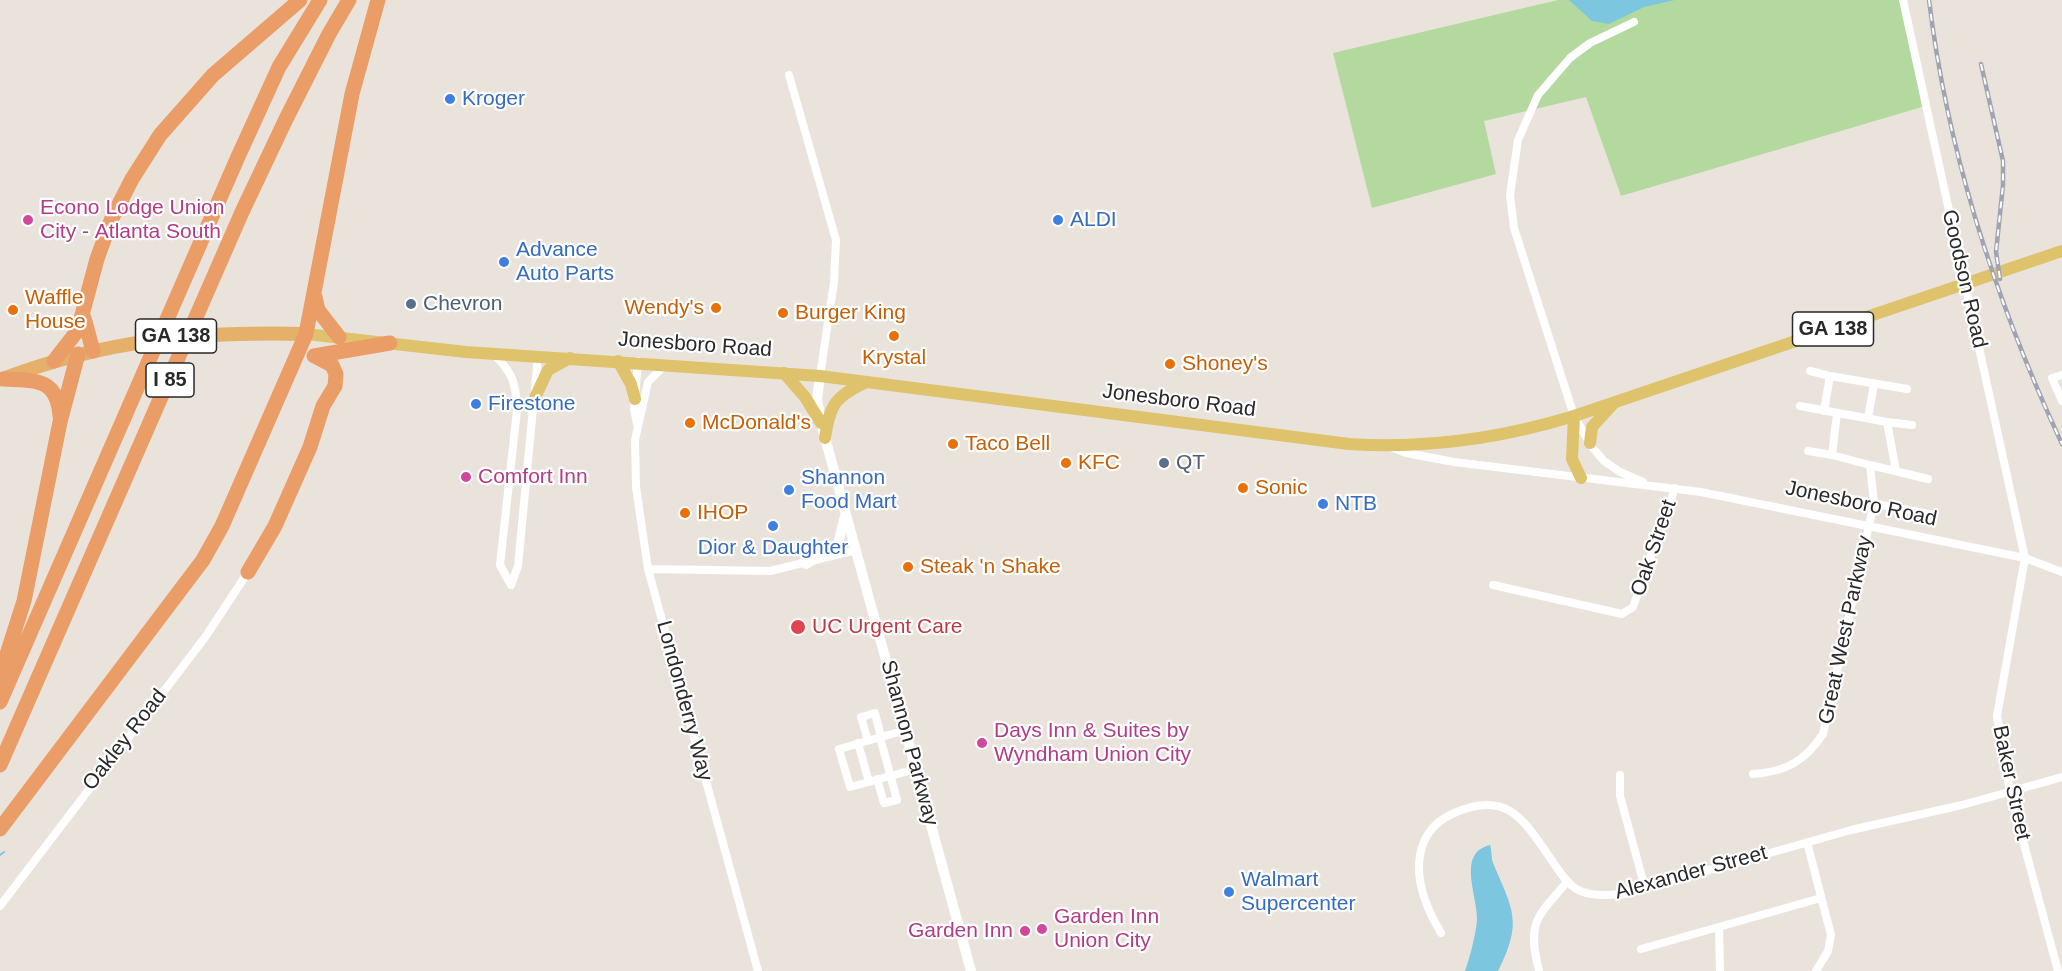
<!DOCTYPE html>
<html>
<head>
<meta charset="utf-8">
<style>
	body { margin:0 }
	canvas { display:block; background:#e9e3dc }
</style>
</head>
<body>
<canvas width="2062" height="971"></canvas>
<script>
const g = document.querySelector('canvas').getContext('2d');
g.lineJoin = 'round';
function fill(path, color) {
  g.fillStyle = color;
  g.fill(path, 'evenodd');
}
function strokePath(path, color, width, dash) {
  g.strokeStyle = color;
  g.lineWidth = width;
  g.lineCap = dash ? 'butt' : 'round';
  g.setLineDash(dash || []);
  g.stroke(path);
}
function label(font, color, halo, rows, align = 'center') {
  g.font = font + ' Arial,sans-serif';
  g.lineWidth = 4.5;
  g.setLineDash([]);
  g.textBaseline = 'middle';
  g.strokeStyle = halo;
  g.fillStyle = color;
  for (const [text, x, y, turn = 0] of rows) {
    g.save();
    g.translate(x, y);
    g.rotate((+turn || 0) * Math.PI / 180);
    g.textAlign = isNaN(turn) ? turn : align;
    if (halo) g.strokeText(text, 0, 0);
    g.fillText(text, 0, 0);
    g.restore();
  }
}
const green = new Path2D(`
	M 1558,0 L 1903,0 L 1922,107 L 1621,196 L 1586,97 L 1484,121 L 1496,174 L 1372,208 L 1333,53 Z`);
const water = new Path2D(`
	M 1569,0 L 1675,0 L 1644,7 L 1609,24 L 1592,21 Z
	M 1490,845 C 1492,850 1491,857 1493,863 C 1513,910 1523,922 1498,971 L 1465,971 C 1470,957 1476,934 1477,920 C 1478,896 1456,853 1490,845 Z`);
const stream = new Path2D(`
	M 0,855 L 4,852`);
const minor = new Path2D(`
	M 1903,0 L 2025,558 L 1997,716 L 2010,792 L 2058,971
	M 1634,22 L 1590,43 L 1570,58 L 1538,95 L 1518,140 L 1510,195 L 1514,228 L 1574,416 L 1592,447 L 1604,461 L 1620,472 L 1643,482
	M 789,75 L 836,240 L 834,282 L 820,376
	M 494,354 C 513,374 516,382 517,410 L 500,565 L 511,585
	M 664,366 L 648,382 L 635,440 L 636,487 L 648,569 L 758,971
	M 1810,371 L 1830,376 L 1824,411
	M 2062,375 L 2052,378 L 2062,401
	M 1830,376 L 1907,389
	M 1800,406 L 1887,422
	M 1837,413 L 1832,455 L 1870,465
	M 1868,418 L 1874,384
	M 637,424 L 634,409 L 638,361
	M 1391,447 L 1406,453 L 1454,462 L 1701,492 L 2025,558 L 2062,572
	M 1808,451 L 1832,455
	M 1896,471 L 1887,422 L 1912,425
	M 1814,492 L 1934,515
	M 648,569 L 770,571 L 856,550
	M 511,585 L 518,566 L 538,356
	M 1493,585 L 1622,614 L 1633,607 L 1675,488
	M 906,730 L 839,749 L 850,787 L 916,769
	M 868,741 L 861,717 L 875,713 L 881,737
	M 858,743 L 869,782
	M 1753,774 C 1786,772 1805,761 1823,734 L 1874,503 L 1870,465 L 1928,479
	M 1620,775 L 1620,796 L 1645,888
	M 877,779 L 884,803 L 897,800 L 880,737
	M 1807,842 L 1831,935 L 1828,951 L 1816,971
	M 0,906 L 206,636 L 248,572
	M 1719,927 L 1720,971
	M 1441,933 C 1429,913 1418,888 1419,864 C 1420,842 1431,823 1452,814 C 1510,787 1526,824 1555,865 C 1561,874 1567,883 1576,889 C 1591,897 1609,895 1625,894 L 1851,830 L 1962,805 L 2062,777
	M 1641,949 L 1821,898
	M 1539,971 C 1527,922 1536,918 1567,882`);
const tertiary = new Path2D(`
	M 820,376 L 817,399 L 821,423 L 971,971
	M 806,564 L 838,544 L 845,516`);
const primary = new Path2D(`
	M 306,334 L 466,352 L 820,376 L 1349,444 C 1427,449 1499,439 1574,416 L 2062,251
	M 618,361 L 631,384 L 635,399
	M 784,373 L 805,397 L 821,423
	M 533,402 L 548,370 L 570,358
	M 1574,416 L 1572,459 L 1581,478
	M 825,438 C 830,404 835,397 866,382
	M 1590,443 L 1592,427 L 1613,404`);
const trunk = new Path2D(`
	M 5,378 C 107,340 197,331 306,334`);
const motorway = new Path2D(`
	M 315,297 L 318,310 L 339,337
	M 84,318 L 93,351
	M 314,356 L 390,343
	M 54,361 L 78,330 L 97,259 L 112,218 L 132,179 L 160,135 L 213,75 L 300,0
	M 3,379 C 35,381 57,377 60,416
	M 248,572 L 275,526 L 310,447 L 323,406 L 335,386 L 336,374 L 332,365 L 315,356
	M 0,676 L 24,601 L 60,422 L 78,354
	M 0,702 L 237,159 L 279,67 L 320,0
	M 0,765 L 242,212 L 286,119 L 329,34 L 349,0
	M 0,829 L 203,560 L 222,526 L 306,334 L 352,94 L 378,0`);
const rail = new Path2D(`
	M 1929,0 C 1948,156 1996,302 2062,444
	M 1981,64 L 2003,161 L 2003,185 L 1996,252 L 2000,279`);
const markers = [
	[450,99,6,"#3f7fe0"],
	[28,220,6,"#d1479c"],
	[1058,220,6,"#3f7fe0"],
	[504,262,6,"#3f7fe0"],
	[411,304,6,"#5c6f8a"],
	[716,308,6,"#e8710a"],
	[13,310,6,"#e8710a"],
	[783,313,6,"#e8710a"],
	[894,336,6,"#e8710a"],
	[1170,364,6,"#e8710a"],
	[476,404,6,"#3f7fe0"],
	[690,423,6,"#e8710a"],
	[953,444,6,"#e8710a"],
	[1066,463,6,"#e8710a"],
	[1164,463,6,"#5c6f8a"],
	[466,477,6,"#d1479c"],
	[1243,488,6,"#e8710a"],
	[789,490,6,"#3f7fe0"],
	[1323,504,6,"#3f7fe0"],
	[685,513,6,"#e8710a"],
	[773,526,6,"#3f7fe0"],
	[908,567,6,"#e8710a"],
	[798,627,8,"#e0444e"],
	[982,743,6,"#d1479c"],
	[1229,892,6,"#3f7fe0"],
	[1042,929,6,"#d1479c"],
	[1025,931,6,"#d1479c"]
];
const shields = [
	[1833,329,81],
	[176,336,81],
	[170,380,48]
];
const shieldNames = [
	["GA 138",1833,329],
	["GA 138",176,336],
	["I 85",170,380]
];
const shopNames = [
	["Kroger",462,99],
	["ALDI",1070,220],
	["Advance",516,250],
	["Auto Parts",516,274],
	["Firestone",488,404],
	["Shannon",801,478],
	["Food Mart",801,502],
	["NTB",1335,504],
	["Dior & Daughter",773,548,"center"],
	["Walmart",1241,880],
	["Supercenter",1241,904]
];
const hotelNames = [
	["Econo Lodge Union",40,208],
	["City - Atlanta South",40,232],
	["Comfort Inn",478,477],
	["Days Inn & Suites by",994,731],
	["Wyndham Union City",994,755],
	["Garden Inn",1054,917],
	["Union City",1054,941],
	["Garden Inn",1013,931,"right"]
];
const streetNames = [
	["Goodson Road",1964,279,77],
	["Jonesboro Road",695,345,4],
	["Jonesboro Road",1179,401,7],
	["Jonesboro Road",1861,504,12],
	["Oak Street",1654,548,-71],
	["Great West Parkway",1846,630,-78],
	["Londonderry Way",684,701,75],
	["Oakley Road",125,740,-52],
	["Shannon Parkway",909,743,75],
	["Baker Street",2011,783,78],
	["Alexander Street",1691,873,-15]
];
const foodNames = [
	["Waffle",25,298],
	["House",25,322],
	["Wendy's",704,308,"right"],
	["Burger King",795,313],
	["Krystal",894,358,"center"],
	["Shoney's",1182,364],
	["McDonald's",702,423],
	["Taco Bell",965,444],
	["KFC",1078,463],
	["Sonic",1255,488],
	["IHOP",697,513],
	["Steak 'n Shake",920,567]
];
const serviceNames = [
	["Chevron",423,304],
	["QT",1176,463]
];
const healthNames = [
	["UC Urgent Care",812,627]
];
fill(green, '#b4d99f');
fill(water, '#7cc6df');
strokePath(stream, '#7cc6df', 2);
strokePath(minor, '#fff', 8);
strokePath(tertiary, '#fff', 10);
strokePath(primary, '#dfc26c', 12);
strokePath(trunk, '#e4b06a', 14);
strokePath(motorway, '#ea9d67', 15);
strokePath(rail, '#a0a3b1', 4.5);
strokePath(rail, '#fff', 2, [7]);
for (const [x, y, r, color] of markers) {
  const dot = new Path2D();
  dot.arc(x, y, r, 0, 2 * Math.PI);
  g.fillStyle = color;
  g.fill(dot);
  strokePath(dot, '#fff', 2);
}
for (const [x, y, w] of shields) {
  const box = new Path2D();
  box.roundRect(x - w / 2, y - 17, w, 34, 4.5);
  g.fillStyle = '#fff';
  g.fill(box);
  strokePath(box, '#292929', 1.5);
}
label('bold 20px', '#292929', null, shieldNames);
label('21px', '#366cbe', '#fff', shopNames, 'left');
label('21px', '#b23c85', '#fff', hotelNames, 'left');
label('21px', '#292929', '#fff', streetNames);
label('21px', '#c56008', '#fff', foodNames, 'left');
label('21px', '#4e5e75', '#fff', serviceNames, 'left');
label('21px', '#be3a42', '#fff', healthNames, 'left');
</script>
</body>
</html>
